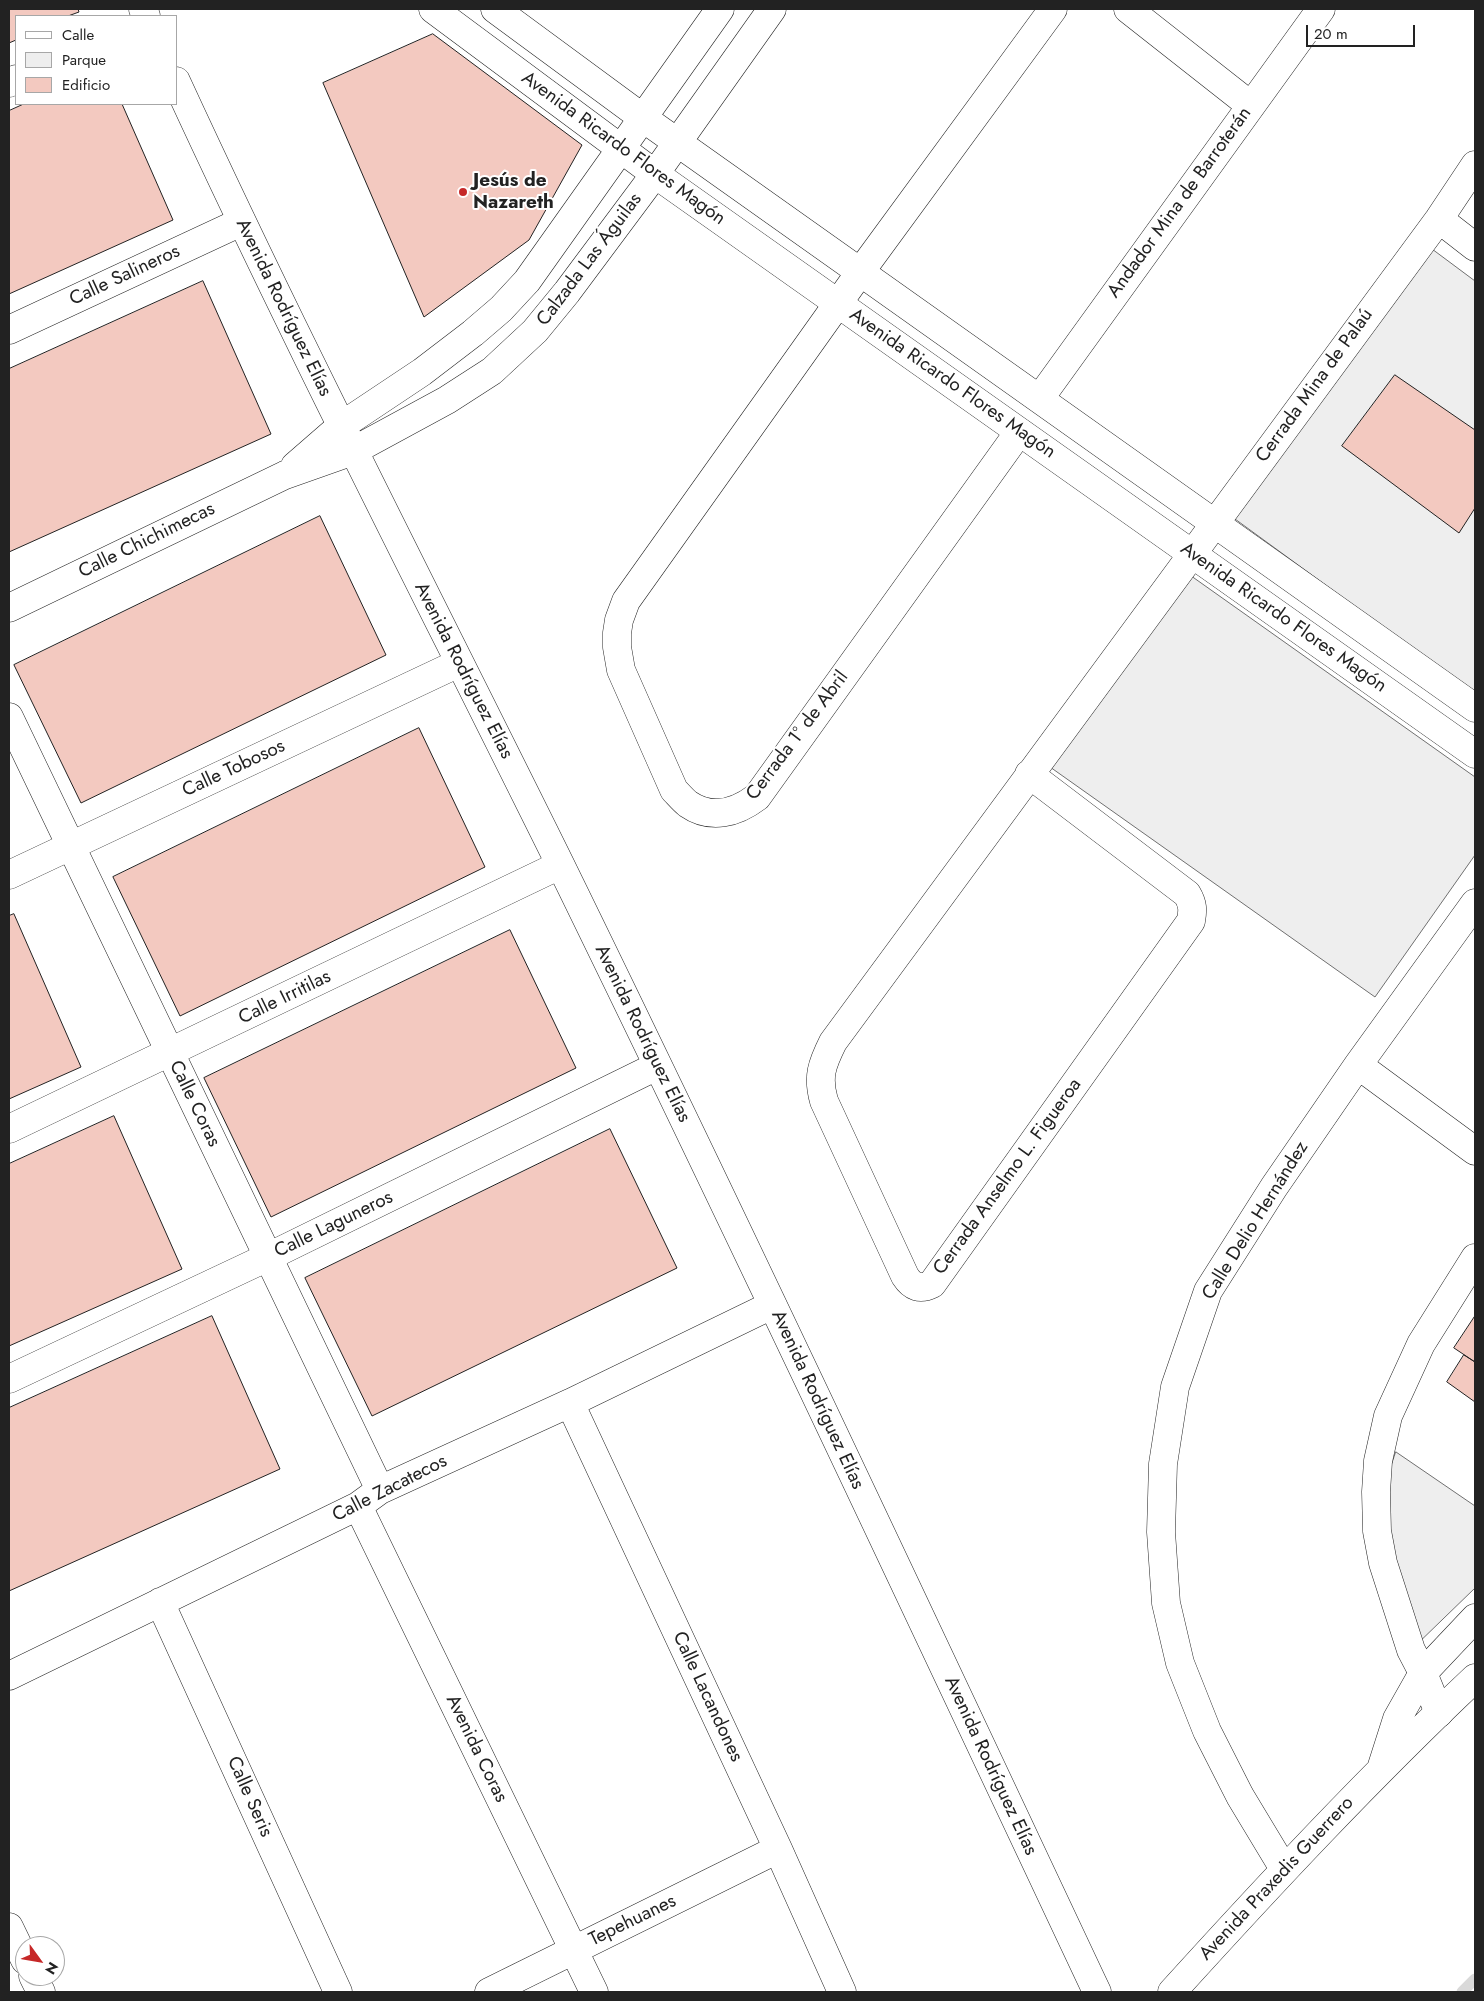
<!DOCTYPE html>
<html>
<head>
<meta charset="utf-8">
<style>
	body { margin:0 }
	#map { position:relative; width:1484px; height:2001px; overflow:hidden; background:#fff; font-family:Jost,sans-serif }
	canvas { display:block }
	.frame { position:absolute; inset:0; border:10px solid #222; pointer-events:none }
	.legend { position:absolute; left:15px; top:15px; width:162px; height:90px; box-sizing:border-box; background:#fff; border:1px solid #a7a7a7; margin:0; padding:6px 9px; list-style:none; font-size:15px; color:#222 }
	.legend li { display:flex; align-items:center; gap:10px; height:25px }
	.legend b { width:25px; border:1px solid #a7a7a7 }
	.north { position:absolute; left:15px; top:1936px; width:50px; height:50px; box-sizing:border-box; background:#fff; border:1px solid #a7a7a7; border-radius:50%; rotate:122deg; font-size:14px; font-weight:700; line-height:20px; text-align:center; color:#222 }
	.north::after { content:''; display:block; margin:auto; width:18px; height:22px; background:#c62828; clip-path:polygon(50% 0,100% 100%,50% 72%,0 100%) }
	.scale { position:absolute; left:1306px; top:25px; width:109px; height:22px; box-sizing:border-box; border:2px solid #222; border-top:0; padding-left:6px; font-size:15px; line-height:18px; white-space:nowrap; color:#222; -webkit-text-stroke:4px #fff; paint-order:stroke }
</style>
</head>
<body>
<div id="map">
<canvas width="1484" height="2001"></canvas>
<div class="frame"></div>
<ul class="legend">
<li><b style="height:6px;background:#fff"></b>Calle</li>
<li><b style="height:14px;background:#eee"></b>Parque</li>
<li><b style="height:14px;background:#f3c9c0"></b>Edificio</li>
</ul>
<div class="north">N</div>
<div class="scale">20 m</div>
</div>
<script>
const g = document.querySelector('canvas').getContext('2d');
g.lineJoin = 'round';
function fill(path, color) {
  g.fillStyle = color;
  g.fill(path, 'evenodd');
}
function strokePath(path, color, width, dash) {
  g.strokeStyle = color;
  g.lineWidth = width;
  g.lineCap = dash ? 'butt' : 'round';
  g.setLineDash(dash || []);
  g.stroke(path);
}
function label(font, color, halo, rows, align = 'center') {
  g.font = font + ' Jost,sans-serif';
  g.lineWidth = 4;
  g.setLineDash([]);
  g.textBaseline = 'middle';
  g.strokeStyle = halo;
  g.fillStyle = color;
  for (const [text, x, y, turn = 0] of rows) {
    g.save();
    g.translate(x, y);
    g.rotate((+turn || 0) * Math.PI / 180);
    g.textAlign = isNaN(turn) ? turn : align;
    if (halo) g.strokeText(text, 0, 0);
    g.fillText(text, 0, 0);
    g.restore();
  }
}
const green = new Path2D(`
	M 1432,249 L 1475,281 L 1475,694 L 1235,519 Z
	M 1187,573 L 1475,777 L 1475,855 L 1375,997 L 1050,767 Z
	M 1396,1452 L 1475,1506 L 1475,1588 L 1411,1650 L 1381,1496 Z`);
const stream = new Path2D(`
	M 1462,1992 L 1475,1979`);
const building = new Path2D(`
	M 9,9 L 78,9 L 79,12 L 68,16 L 16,16 L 16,40 L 9,43 Z
	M 433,34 L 582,145 L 529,240 L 424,317 L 323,83 Z
	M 24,104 L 122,104 L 173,220 L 9,294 L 9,111 Z
	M 203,281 L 271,434 L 9,552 L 9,369 Z
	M 1395,375 L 1475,430 L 1475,508 L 1459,533 L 1342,446 Z
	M 320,516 L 386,655 L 81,803 L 14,665 Z
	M 419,728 L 485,867 L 180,1016 L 113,877 Z
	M 14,914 L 81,1067 L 9,1099 L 9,916 Z
	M 510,930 L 576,1068 L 271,1217 L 204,1078 Z
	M 114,1116 L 182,1269 L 9,1346 L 9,1164 Z
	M 610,1129 L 677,1268 L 372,1416 L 305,1278 Z
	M 212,1316 L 280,1469 L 9,1591 L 9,1408 Z
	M 1475,1316 L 1475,1362 L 1454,1348 Z
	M 1464,1355 L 1475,1362 L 1475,1402 L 1447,1382 Z`);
const minor = new Path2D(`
	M 143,9 L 146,16
	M 1128,9 L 1250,105
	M 176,81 C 298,346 432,605 561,866 C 744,1240 920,1616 1097,1992
	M 9,83 L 16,79
	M 1439,219 L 1475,247
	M 9,330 L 241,222
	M 1040,398 L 1321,9
	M 1019,432 L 757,797 C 736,813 711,820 688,804 C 683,800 678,794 674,790 L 621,670 L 617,647 L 617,633 L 619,620 L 626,601 L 861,271 L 1053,9
	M 9,717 L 380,1490
	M 1029,774 L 1187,894 C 1193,904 1193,910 1191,921 L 932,1284 C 920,1290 912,1287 905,1276 L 824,1101 C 817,1077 822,1064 833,1042 L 1439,219 L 1475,165
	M 9,875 L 459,663
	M 1358,1065 L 1475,1151
	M 9,1129 L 560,865
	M 9,1379 L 268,1257 L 657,1066
	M 570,1403 L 778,1849 L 842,1992
	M 358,1506 L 594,1992
	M 160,1602 L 338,1992
	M 9,1676 L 358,1506 L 380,1490 L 570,1403 L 772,1305
	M 1439,1713 L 1423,1673 L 1411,1650 L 1383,1563 L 1377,1531 L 1376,1492 L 1378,1461 L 1388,1416 L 1421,1344 L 1475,1258
	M 1284,1869 L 1240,1796 L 1207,1731 L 1180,1663 L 1166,1603 L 1161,1532 L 1163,1464 L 1175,1387 L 1208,1291 L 1274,1187 L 1358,1065 L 1475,903
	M 9,1927 L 25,1960
	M 33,1976 L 41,1992
	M 489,1992 L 778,1849`);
const tertiary = new Path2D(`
	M 433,9 L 655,174 L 1475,754
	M 495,9 L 643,118 L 1475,708
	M 295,466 L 341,426 L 422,372 L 473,333 L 501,309 L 527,281 L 720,9
	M 9,608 L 285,475 L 353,451 L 447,400 L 492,371 L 535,331 L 567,292 L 655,174 L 772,9
	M 1382,1766 L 1397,1719 L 1423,1673 L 1475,1618
	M 1172,1992 C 1270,1884 1369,1778 1475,1678`);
const markers = [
	[463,192,5,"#c62828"]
];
const streetNames = [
	["Avenida Ricardo Flores Magón",623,149,36],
	["Andador Mina de Barroterán",1180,203,-54],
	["Calzada Las Águilas",590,260,-53],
	["Calle Salineros",125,276,-25],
	["Avenida Rodríguez Elías",283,308,64],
	["Avenida Ricardo Flores Magón",952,384,35],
	["Cerrada Mina de Palaú",1315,386,-54],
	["Calle Chichimecas",147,541,-26],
	["Avenida Ricardo Flores Magón",1283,618,35],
	["Avenida Rodríguez Elías",463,671,63],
	["Cerrada 1° de Abril",798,736,-53],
	["Calle Tobosos",234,769,-25],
	["Calle Irritilas",285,998,-26],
	["Avenida Rodríguez Elías",642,1034,64],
	["Calle Coras",194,1104,64],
	["Cerrada Anselmo L. Figueroa",1008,1177,-54],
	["Calle Delio Hernández",1256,1221,-58],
	["Calle Laguneros",334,1225,-26],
	["Avenida Rodríguez Elías",817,1400,65],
	["Calle Zacatecos",390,1489,-27],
	["Calle Lacandones",707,1697,65],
	["Avenida Coras",476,1749,64],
	["Avenida Rodríguez Elías",990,1766,65],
	["Calle Seris",249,1797,66],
	["Avenida Praxedis Guerrero",1277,1879,-47],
	["Tepehuanes",633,1921,-26]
];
const poiNames = [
	["Jesús de",473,181],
	["Nazareth",473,203]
];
fill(green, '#eee');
strokePath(green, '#6f6f6f', 1);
strokePath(stream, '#d9d9d9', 11);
fill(building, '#f3c9c0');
strokePath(building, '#222', 1);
strokePath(minor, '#222', 29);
strokePath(tertiary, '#222', 29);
strokePath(minor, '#fff', 28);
strokePath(tertiary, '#fff', 28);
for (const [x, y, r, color] of markers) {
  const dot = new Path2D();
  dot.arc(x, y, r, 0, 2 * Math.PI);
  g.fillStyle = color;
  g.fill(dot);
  strokePath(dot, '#fff', 2);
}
label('19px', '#222', '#fff', streetNames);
label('bold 19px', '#222', '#fff', poiNames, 'left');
</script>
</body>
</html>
